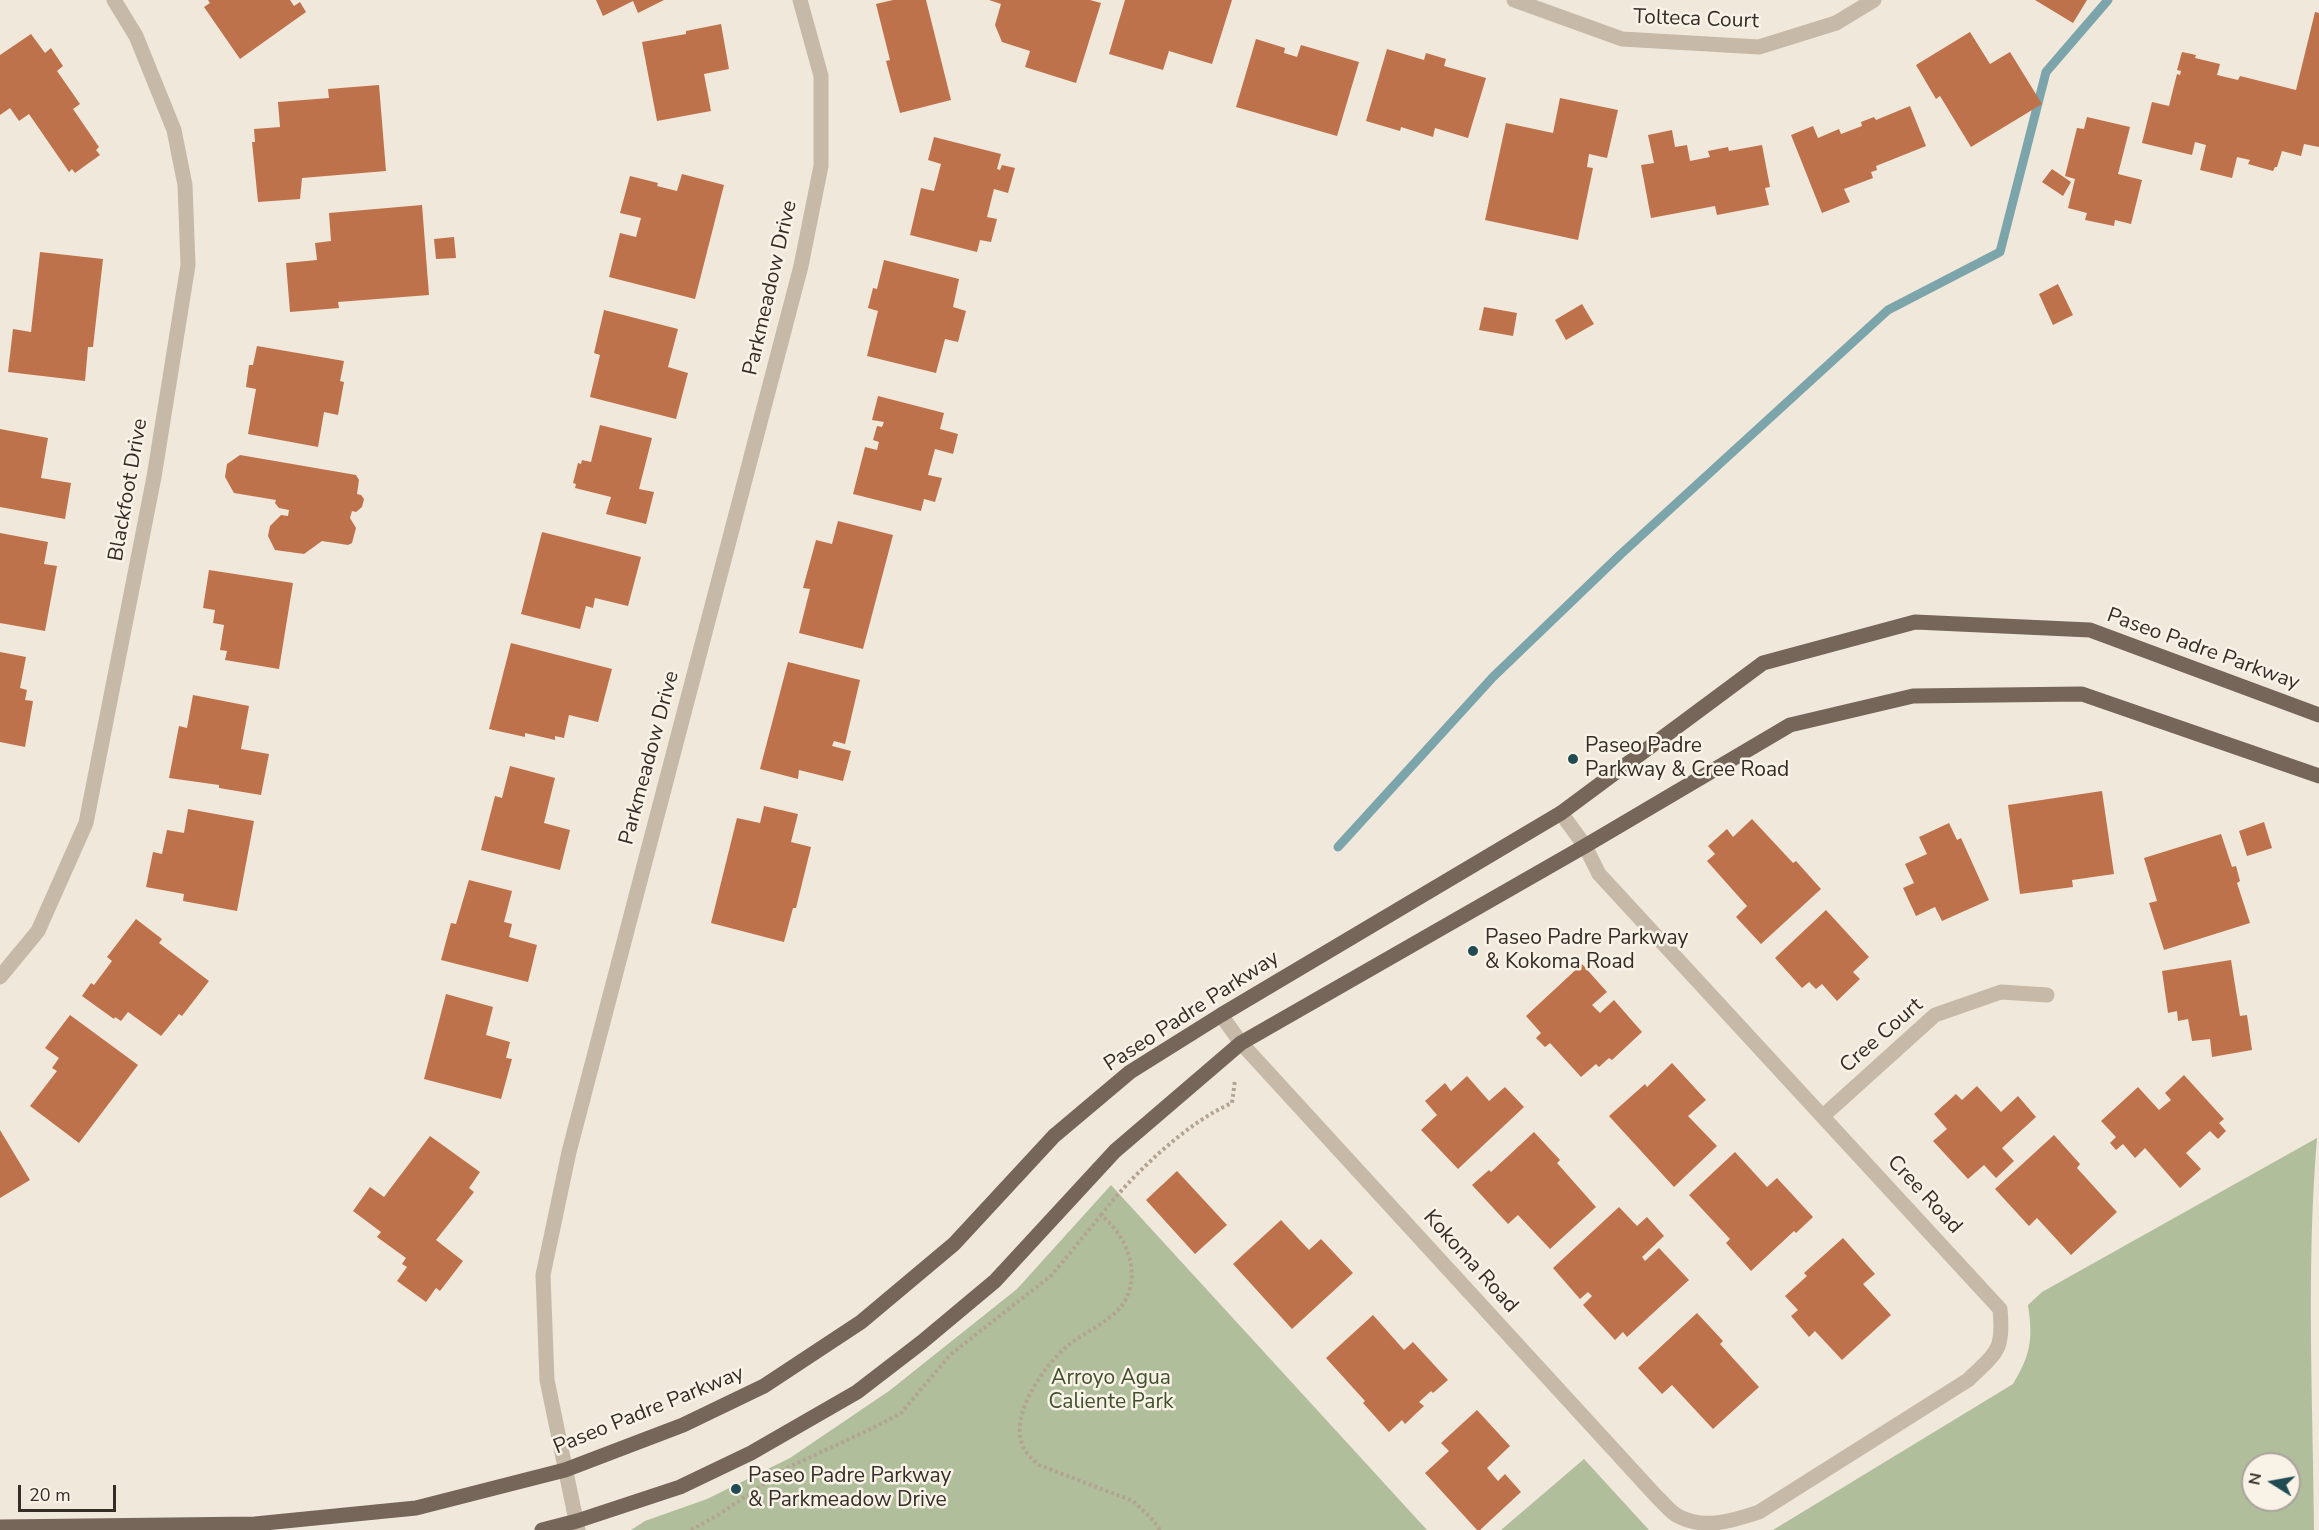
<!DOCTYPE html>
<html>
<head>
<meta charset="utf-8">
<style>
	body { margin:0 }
	#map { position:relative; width:2319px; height:1530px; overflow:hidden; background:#f0e8db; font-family:"Nunito Sans",sans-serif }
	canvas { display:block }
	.north { position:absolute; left:2241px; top:1452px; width:60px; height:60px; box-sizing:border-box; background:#f8f2e7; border:2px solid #aaa39b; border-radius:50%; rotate:281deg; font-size:16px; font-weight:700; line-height:24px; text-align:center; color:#352d28 }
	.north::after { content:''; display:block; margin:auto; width:21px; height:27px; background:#204b53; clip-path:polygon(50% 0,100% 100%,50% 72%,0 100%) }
	.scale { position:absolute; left:18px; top:1485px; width:98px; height:27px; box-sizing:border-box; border:3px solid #352d28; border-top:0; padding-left:8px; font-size:18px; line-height:21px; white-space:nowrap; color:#352d28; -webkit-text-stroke:4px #f8f2e7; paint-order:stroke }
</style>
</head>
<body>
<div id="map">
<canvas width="2319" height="1530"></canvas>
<div class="north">N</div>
<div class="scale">20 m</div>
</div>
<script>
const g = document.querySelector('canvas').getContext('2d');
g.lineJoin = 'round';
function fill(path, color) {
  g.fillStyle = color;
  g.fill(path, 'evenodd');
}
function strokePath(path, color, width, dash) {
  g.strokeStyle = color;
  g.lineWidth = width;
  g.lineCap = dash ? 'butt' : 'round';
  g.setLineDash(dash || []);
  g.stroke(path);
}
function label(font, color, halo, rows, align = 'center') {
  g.font = font + ' "Nunito Sans",sans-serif';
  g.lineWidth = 5;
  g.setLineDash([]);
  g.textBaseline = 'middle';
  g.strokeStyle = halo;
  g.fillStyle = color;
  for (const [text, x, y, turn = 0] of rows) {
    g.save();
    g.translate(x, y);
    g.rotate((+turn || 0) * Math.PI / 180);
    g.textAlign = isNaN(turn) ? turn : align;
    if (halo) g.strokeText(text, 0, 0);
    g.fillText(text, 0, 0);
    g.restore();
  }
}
const green = new Path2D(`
	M 2317,1138 C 2306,1268 2313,1400 2314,1530 L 1773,1530 L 2013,1384 C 2031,1354 2033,1339 2028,1305 L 2042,1292 ZM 2253,1464 L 2289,1464 L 2289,1500 L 2253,1500 Z
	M 1111,1185 L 1427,1530 L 631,1530 L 645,1521 L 707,1499 L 790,1458 L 889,1391 L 1017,1289 Z
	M 1584,1459 L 1649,1530 L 1501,1530 Z`);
const stream = new Path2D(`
	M 1338,847 L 1493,677 L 1621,554 L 1888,310 L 2000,252 L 2046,72 L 2108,0`);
const building = new Path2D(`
	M 208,0 L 290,0 L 294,6 L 300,2 L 306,12 L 240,59 L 204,7 L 210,3 Z
	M 596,0 L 664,0 L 638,13 L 633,1 L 603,16 Z
	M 893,0 L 926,0 L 951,100 L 900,113 L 886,61 L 890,60 L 876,4 Z
	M 989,0 L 1090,0 L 1101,3 L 1076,83 L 1025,67 L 1030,51 L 1002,42 L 995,25 L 1001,4 Z
	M 1125,0 L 1232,0 L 1212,64 L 1169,51 L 1163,70 L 1109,54 Z
	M 2035,0 L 2087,0 L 2073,23 Z
	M 2315,12 L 2319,13 L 2319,147 L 2304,144 L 2301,156 L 2282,151 L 2277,167 L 2275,167 L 2273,171 L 2248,164 L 2250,160 L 2237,157 L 2232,178 L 2200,170 L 2206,145 L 2195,142 L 2192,155 L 2142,143 L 2152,102 L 2169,106 L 2177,74 L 2180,75 L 2181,71 L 2177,70 L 2182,52 L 2196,55 L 2195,58 L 2220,64 L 2217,75 L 2238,80 L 2240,76 L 2296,90 Z
	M 721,24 L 729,69 L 704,74 L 711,111 L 657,121 L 642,42 L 686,34 L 686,31 Z
	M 1970,32 L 1990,64 L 2010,52 L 2042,104 L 1971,147 L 1940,96 L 1936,99 L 1916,65 Z
	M 31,34 L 45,53 L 51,48 L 63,66 L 57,71 L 80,104 L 73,109 L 99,147 L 96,150 L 100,155 L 75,173 L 72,169 L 69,172 L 29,114 L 19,121 L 10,108 L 0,115 L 0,55 Z
	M 1256,39 L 1285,48 L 1284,53 L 1297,57 L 1301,45 L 1359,62 L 1337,136 L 1236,107 Z
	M 1387,49 L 1424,60 L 1426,53 L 1446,59 L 1444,66 L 1486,78 L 1468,138 L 1435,128 L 1433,137 L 1401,127 L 1400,131 L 1366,121 Z
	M 379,85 L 386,171 L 302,178 L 300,199 L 258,202 L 252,142 L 255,142 L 254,129 L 280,127 L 278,102 L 329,98 L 328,89 Z
	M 1560,98 L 1618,110 L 1607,158 L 1589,154 L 1587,167 L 1593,168 L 1578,240 L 1485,220 L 1506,123 L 1553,133 Z
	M 1910,106 L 1926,146 L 1876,166 L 1877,170 L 1871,172 L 1873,178 L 1844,189 L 1850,202 L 1822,213 L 1791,135 L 1813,126 L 1818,138 L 1839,129 L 1841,134 L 1862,126 L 1861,122 L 1874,117 L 1876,120 Z
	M 2087,117 L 2130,127 L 2118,174 L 2142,180 L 2131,224 L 2115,220 L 2114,226 L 2085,220 L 2087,213 L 2068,208 L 2075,179 L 2065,176 L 2077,128 L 2084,129 Z
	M 1672,130 L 1675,147 L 1687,145 L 1690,161 L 1710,157 L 1708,151 L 1728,147 L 1729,151 L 1762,145 L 1770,187 L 1765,188 L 1769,205 L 1717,215 L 1715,206 L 1651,218 L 1641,165 L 1654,163 L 1648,135 Z
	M 934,137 L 1001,154 L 997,169 L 1000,170 L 1002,165 L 1015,168 L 1008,193 L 994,189 L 987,217 L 997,219 L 991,242 L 980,240 L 977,252 L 910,235 L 921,188 L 934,191 L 941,164 L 928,160 Z
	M 2052,169 L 2071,182 L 2063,196 L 2042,182 Z
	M 682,174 L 724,185 L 695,299 L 609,277 L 620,233 L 636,237 L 641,218 L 620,213 L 630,176 L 658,183 L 657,186 L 677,191 Z
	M 422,205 L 429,295 L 338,302 L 339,308 L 290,312 L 286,263 L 317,260 L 315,243 L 331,241 L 329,213 Z
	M 454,237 L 456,258 L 436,259 L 434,239 Z
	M 40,252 L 103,259 L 93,347 L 88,347 L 85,381 L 8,372 L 13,329 L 31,332 Z
	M 884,260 L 959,279 L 953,307 L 966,311 L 958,342 L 945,339 L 936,373 L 867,356 L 878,311 L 868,308 L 873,288 L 877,289 Z
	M 2058,284 L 2073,315 L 2053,325 L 2039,294 Z
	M 1582,304 L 1594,324 L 1566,340 L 1555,320 Z
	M 1484,307 L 1517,313 L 1513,336 L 1479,330 Z
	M 604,310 L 678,329 L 668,367 L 688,373 L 676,419 L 590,397 L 600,355 L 594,353 Z
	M 257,346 L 344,361 L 340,381 L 344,382 L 338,415 L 324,412 L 318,447 L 248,434 L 256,389 L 246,387 L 249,365 L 253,365 Z
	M 878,396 L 944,413 L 940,429 L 958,434 L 953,454 L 935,449 L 928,475 L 942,478 L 935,502 L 924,499 L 921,511 L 853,494 L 865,447 L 877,450 L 879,442 L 873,440 L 877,426 L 882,427 L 884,422 L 872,420 Z
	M 600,425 L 652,438 L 639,489 L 654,492 L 646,524 L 606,514 L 611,497 L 575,488 L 576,484 L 573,483 L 578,463 L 581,464 L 582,460 L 591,462 Z
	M 0,429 L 48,438 L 41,478 L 71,483 L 65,519 L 0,507 Z
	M 240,455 L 356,475 L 359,480 L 357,494 L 361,495 L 364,499 L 362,507 L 356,512 L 352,511 L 350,518 L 356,528 L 352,543 L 348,545 L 322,541 L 304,554 L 275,550 L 268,536 L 270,526 L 281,515 L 288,516 L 289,510 L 279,508 L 275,503 L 276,500 L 234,493 L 225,477 L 227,464 Z
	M 838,521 L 893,535 L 863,649 L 799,633 L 810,589 L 803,588 L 816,540 L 832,544 Z
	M 542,532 L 641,557 L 628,606 L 595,598 L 593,608 L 586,606 L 580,629 L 521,614 Z
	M 0,533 L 48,542 L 44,564 L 57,566 L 45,631 L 0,623 Z
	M 209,570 L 293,583 L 279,669 L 225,660 L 227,651 L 220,650 L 224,625 L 213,623 L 215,610 L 203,608 Z
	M 511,643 L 612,669 L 598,722 L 569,715 L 564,738 L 555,736 L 555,740 L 525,733 L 525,737 L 489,729 Z
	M 0,652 L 26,657 L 20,688 L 27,690 L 25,700 L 33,701 L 25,747 L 0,742 Z
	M 788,662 L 860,680 L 845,744 L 834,741 L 832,746 L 851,751 L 843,781 L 799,770 L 798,779 L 760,769 Z
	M 193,695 L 249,706 L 241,749 L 269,754 L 261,795 L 219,788 L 219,785 L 169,778 L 179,726 L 187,728 Z
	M 510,766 L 555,778 L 544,823 L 570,830 L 560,870 L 481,850 L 495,796 L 502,798 Z
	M 2102,791 L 2114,874 L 2072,880 L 2073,887 L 2020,894 L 2008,805 Z
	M 764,806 L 798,814 L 791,842 L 811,847 L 796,908 L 793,908 L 784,942 L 711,923 L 737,818 L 760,823 Z
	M 188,809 L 254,821 L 237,911 L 183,901 L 184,894 L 146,887 L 153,852 L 162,854 L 167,830 L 184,833 Z
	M 1752,819 L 1793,863 L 1796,861 L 1821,889 L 1761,944 L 1736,917 L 1747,906 L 1707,861 L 1715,854 L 1708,846 L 1727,829 L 1733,837 Z
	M 2264,822 L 2272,848 L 2247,856 L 2239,831 Z
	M 1949,823 L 1957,840 L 1961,838 L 1989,900 L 1942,921 L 1935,907 L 1916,916 L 1903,888 L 1914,883 L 1905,864 L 1927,854 L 1919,837 Z
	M 2221,834 L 2232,867 L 2236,866 L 2240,881 L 2237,883 L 2250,923 L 2164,950 L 2149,903 L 2157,901 L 2144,858 Z
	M 469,880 L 512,891 L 504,922 L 512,924 L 509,937 L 537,945 L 528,982 L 441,960 L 451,923 L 456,924 Z
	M 1826,910 L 1869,957 L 1853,972 L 1860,979 L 1837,1001 L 1822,984 L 1816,989 L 1809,982 L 1802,988 L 1775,958 Z
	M 136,919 L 162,939 L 159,943 L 209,981 L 182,1016 L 179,1014 L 161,1036 L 128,1012 L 121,1021 L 115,1017 L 114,1019 L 82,996 L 91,983 L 94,985 L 112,961 L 107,957 Z
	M 2231,960 L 2240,1016 L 2247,1015 L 2252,1050 L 2212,1057 L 2210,1039 L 2192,1041 L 2188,1019 L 2178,1021 L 2177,1011 L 2168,1013 L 2162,971 Z
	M 1582,964 L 1607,992 L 1592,1005 L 1600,1013 L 1614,1000 L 1642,1032 L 1612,1060 L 1609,1058 L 1599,1067 L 1596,1064 L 1581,1077 L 1550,1043 L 1545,1047 L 1536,1038 L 1541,1033 L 1526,1016 Z
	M 446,994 L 493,1007 L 486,1035 L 510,1042 L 506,1058 L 512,1059 L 501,1099 L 424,1079 Z
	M 70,1015 L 138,1065 L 79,1143 L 30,1106 L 57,1071 L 52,1068 L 59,1058 L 45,1048 Z
	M 1672,1063 L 1706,1100 L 1688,1116 L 1717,1146 L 1674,1187 L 1609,1116 L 1645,1084 L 1647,1087 Z
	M 2184,1075 L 2224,1119 L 2219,1123 L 2226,1131 L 2218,1139 L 2210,1131 L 2186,1153 L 2201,1169 L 2180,1188 L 2145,1148 L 2135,1158 L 2123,1144 L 2116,1150 L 2110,1143 L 2116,1137 L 2101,1121 L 2138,1087 L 2159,1110 L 2171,1100 L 2165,1093 Z
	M 1467,1076 L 1489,1101 L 1505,1087 L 1524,1107 L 1458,1169 L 1421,1130 L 1437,1115 L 1425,1101 L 1445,1083 L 1451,1091 Z
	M 1977,1086 L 2001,1112 L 2018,1096 L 2036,1117 L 2002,1148 L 2014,1161 L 1996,1178 L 1984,1165 L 1968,1179 L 1933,1141 L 1947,1129 L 1934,1114 L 1956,1094 L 1962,1100 Z
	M 0,1130 L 30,1180 L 0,1198 Z
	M 1534,1132 L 1560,1160 L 1557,1163 L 1596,1207 L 1550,1249 L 1518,1215 L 1508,1224 L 1472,1185 L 1489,1170 L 1491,1172 Z
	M 2054,1135 L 2080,1164 L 2077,1168 L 2117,1212 L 2071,1255 L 2037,1218 L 2029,1226 L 1995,1189 Z
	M 430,1136 L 480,1172 L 469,1188 L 474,1192 L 436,1240 L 463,1261 L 440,1291 L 436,1288 L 426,1302 L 397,1281 L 407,1267 L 402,1264 L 406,1258 L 377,1237 L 381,1232 L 353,1211 L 370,1187 L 384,1197 Z
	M 1735,1152 L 1767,1187 L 1777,1178 L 1813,1217 L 1796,1233 L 1794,1231 L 1751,1271 L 1726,1243 L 1730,1239 L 1689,1195 Z
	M 1177,1171 L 1227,1225 L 1195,1254 L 1146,1200 Z
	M 1619,1207 L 1637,1226 L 1647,1217 L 1664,1236 L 1642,1257 L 1645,1261 L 1659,1248 L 1689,1280 L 1627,1337 L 1623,1332 L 1615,1340 L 1583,1305 L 1592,1296 L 1588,1292 L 1580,1299 L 1553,1268 Z
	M 1281,1220 L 1309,1250 L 1321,1239 L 1353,1273 L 1292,1329 L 1233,1264 Z
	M 1843,1238 L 1875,1274 L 1863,1284 L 1891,1315 L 1842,1360 L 1815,1331 L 1809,1337 L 1791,1316 L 1798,1310 L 1785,1296 L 1807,1276 L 1804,1273 Z
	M 1697,1313 L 1723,1341 L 1720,1344 L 1759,1387 L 1713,1429 L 1672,1385 L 1662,1394 L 1638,1368 Z
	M 1373,1315 L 1404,1350 L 1413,1342 L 1448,1380 L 1433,1393 L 1431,1391 L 1419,1402 L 1424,1406 L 1405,1424 L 1402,1420 L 1389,1432 L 1363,1403 L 1365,1401 L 1326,1358 Z
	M 1477,1410 L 1510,1446 L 1487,1468 L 1498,1481 L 1505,1474 L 1521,1492 L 1480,1530 L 1477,1530 L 1425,1473 L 1449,1451 L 1441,1443 Z`);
const path = new Path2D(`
	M 1101,1215 C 1131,1176 1187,1122 1232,1103 L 1235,1080
	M 691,1530 L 718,1515 L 789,1467 L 873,1428 L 901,1413 L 951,1354 L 1052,1275 L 1101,1215 C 1126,1235 1143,1274 1123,1304 C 1109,1323 1082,1333 1065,1348 C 1043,1368 1011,1413 1022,1444 C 1025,1453 1032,1459 1039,1465 L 1133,1501 L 1153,1520 L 1160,1530`);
const minor = new Path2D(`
	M 1514,0 L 1622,39 L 1759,47 L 1836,23 L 1874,0
	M 0,977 L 38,931 L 86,823 L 154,477 L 188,265 L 185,185 L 174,130 L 136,36 L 114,0
	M 1221,1015 L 1241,1043 L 1657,1497 C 1664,1503 1670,1512 1678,1516 C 1704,1530 1732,1521 1759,1512 L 1968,1380 C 1997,1352 2004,1351 2000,1309 L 1599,874 L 1585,846 L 1561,813
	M 1823,1116 L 1935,1015 L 2001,992 L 2047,995
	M 578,1530 L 547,1380 L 543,1275 L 569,1152 L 801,266 L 821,166 L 821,76 L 800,0`);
const major = new Path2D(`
	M 0,1527 L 255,1524 L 416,1508 L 565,1470 L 683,1425 L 764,1386 L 861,1322 L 954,1244 L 1054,1136 L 1130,1072 L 1221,1015 L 1561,813 L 1763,663 L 1915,622 L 2090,630 L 2319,715
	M 542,1530 L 577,1521 L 680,1487 L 751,1453 L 857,1392 L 922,1342 L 995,1281 L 1115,1151 L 1241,1043 L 1585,846 L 1790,725 L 1913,696 L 2082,694 L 2319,776`);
const markers = [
	[1573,759,6,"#204b53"],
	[1473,951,6,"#204b53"],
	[736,1489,6,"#204b53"]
];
const streetNames = [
	["Tolteca Court",1696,20,2],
	["Parkmeadow Drive",771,288,-77],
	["Blackfoot Drive",129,490,-80],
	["Paseo Padre Parkway",2203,650,20],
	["Parkmeadow Drive",650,758,-75],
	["Paseo Padre Parkway",1192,1012,-33],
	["Cree Court",1882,1036,-41],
	["Cree Road",1924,1195,47],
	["Kokoma Road",1470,1262,48],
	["Paseo Padre Parkway",649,1411,-22]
];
const poiNames = [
	["Paseo Padre",1585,747],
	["Parkway & Cree Road",1585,771],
	["Paseo Padre Parkway",1485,939],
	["& Kokoma Road",1485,963],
	["Paseo Padre Parkway",748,1477],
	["& Parkmeadow Drive",748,1501]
];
const parkNames = [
	["Arroyo Agua",1111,1379],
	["Caliente Park",1111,1403]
];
fill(green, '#b0be9c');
strokePath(stream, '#7ca5ab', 9);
fill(building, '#be724b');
strokePath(path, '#b3a492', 4, [3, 3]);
strokePath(minor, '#c7b9a8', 15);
strokePath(major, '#76665a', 15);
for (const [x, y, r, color] of markers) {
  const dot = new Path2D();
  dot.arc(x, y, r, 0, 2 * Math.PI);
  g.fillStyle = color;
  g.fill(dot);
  strokePath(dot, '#f8f2e7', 2);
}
label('21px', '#352d28', '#f8f2e7', streetNames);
label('21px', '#352d28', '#f8f2e7', poiNames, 'left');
label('21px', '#41512d', '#f8f2e7', parkNames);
</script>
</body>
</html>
